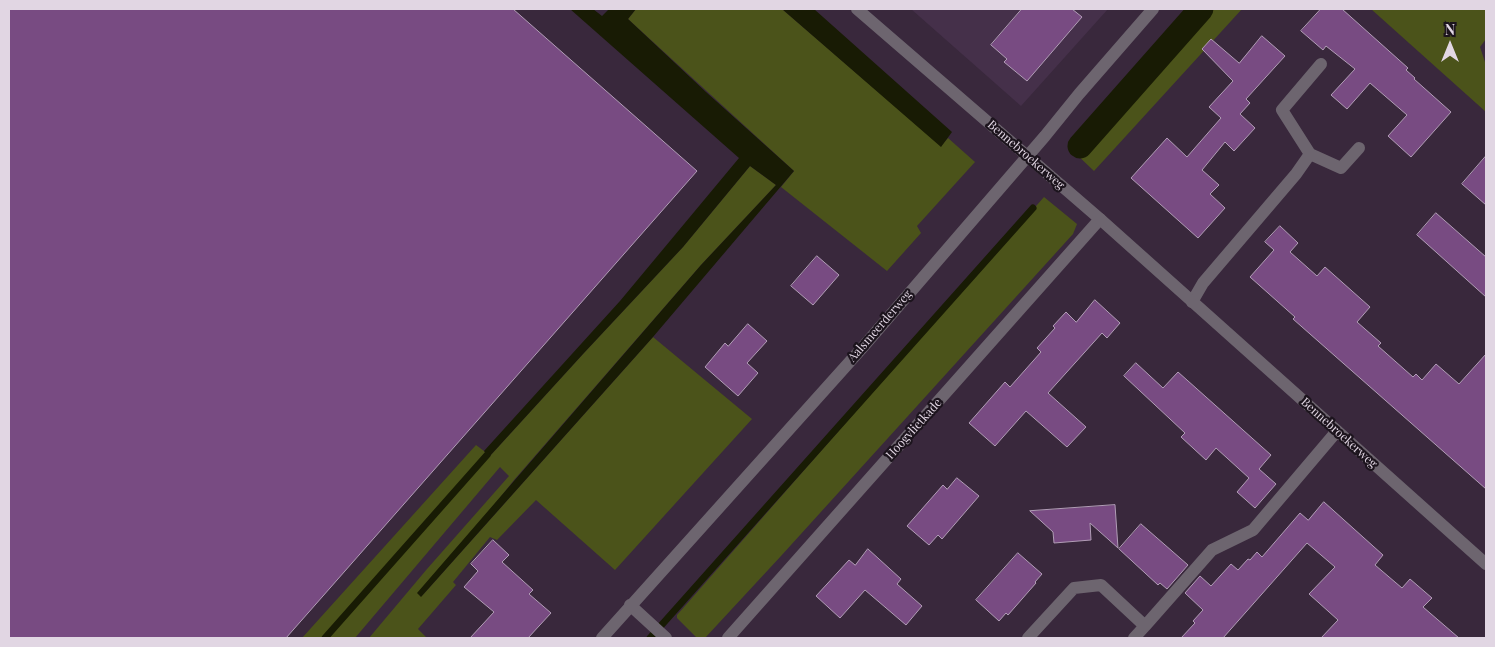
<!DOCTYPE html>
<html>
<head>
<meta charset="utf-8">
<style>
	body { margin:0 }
	#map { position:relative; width:1495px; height:647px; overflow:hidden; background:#39283c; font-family:"Playfair Display",serif }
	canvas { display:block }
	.frame { position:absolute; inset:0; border:10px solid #e1d6e3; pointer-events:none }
	.north { position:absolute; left:1425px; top:20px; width:50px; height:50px; -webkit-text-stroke:4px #1c141d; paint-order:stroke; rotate:0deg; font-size:14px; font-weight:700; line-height:20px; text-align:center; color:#e1d6e3 }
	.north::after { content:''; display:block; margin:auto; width:18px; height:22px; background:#e1d6e3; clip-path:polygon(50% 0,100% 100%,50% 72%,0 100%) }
</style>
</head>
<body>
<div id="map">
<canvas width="1495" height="647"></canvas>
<div class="frame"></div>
<div class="north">N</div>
</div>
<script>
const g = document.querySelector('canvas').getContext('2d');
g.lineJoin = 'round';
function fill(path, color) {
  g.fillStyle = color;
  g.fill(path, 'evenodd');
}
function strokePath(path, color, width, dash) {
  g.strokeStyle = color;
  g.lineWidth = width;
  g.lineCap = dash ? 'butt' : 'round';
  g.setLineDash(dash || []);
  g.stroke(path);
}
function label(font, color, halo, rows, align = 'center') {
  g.font = font + ' "Playfair Display",serif';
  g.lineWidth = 4.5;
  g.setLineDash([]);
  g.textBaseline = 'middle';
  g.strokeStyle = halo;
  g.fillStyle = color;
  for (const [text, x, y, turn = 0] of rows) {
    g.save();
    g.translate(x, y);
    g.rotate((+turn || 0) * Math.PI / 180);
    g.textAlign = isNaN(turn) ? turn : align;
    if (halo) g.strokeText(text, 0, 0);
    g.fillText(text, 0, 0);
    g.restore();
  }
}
const built = new Path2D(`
	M 911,9 L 1108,9 L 1021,106 Z`);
const green = new Path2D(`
	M 636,9 L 782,9 L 941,146 L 948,138 L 975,162 L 917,226 L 921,233 L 887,271 L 781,187 L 794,171 L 628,19 Z
	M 1199,9 L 1242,9 L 1094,171 L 1074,152 Z
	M 1371,9 L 1486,9 L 1486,39 L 1480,47 L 1486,65 L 1486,112 Z
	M 750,166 L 776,185 L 701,265 L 514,480 L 421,597 L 653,337 L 752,419 L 615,570 L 536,500 L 497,540 L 490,537 L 453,582 L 456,585 L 418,629 L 427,638 L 369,638 L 427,569 L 509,476 L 500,467 L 355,638 L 302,638 L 476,445 L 484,451 L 489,457 L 583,354 L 683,247 Z
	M 1044,197 L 1077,224 L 1073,234 L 781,556 L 705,638 L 697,638 L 677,618 L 677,615 Z`);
const water = new Path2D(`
	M 570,9 L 593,9 L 602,16 L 609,9 L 636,9 L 628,19 L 706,92 L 794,171 L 653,337 L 421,597 L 417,593 L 701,265 L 776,185 L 750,166 L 683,247 L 583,354 L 489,457 L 484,451 L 620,301 L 739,158 Z
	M 782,9 L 814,9 L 952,132 L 941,147 Z`);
const stream = new Path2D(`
	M 325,638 L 487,455
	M 650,638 L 1033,208`);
const canal = new Path2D(`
	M 1080,146 L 1201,9`);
const building = new Path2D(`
	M 9,9 L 513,9 L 697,171 L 286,638 L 9,638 Z
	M 1022,9 L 1072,9 L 1082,17 L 1027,81 L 1004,62 L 1007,59 L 991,45 Z
	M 1321,9 L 1342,9 L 1408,68 L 1406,70 L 1415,78 L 1414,79 L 1451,112 L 1411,157 L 1388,136 L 1407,115 L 1370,83 L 1347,109 L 1331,95 L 1355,69 L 1326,46 L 1323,50 L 1301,31 Z
	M 1262,36 L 1285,56 L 1246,99 L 1250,103 L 1240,114 L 1255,128 L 1234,151 L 1225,142 L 1202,170 L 1219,185 L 1210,194 L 1225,208 L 1198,238 L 1131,178 L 1167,138 L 1187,157 L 1221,118 L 1209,107 L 1233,81 L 1202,49 L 1211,39 L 1239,63 Z
	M 1486,156 L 1486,205 L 1462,184 Z
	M 1436,213 L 1486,257 L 1486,297 L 1417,235 Z
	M 1280,226 L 1298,243 L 1290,252 L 1317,276 L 1325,267 L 1370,307 L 1357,322 L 1381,343 L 1378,346 L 1413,377 L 1416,374 L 1422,380 L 1436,364 L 1459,384 L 1486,354 L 1486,489 L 1293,319 L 1295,317 L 1250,277 L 1274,250 L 1265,242 Z
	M 817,256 L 839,275 L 813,305 L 791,286 Z
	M 1095,300 L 1120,323 L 1107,338 L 1102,333 L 1048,393 L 1086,427 L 1067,447 L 1026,411 L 995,446 L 969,423 L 1005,382 L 1010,387 L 1041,352 L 1037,348 L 1055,328 L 1053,326 L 1066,312 L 1076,322 Z
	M 748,324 L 767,341 L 747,363 L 758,373 L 738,396 L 705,367 L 725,343 L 728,346 Z
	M 1136,363 L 1163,388 L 1178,372 L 1271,455 L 1259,469 L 1276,484 L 1255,508 L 1237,492 L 1249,478 L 1216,448 L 1206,460 L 1181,437 L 1185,433 L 1124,376 Z
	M 957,478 L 979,496 L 942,539 L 938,535 L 929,545 L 907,526 L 943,485 L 947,489 Z
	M 1324,502 L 1383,555 L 1375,565 L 1402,588 L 1410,579 L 1432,598 L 1423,607 L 1459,638 L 1321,638 L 1338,620 L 1309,594 L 1335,567 L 1307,543 L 1223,638 L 1181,638 L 1195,623 L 1193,621 L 1203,610 L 1185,593 L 1200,576 L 1211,586 L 1231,564 L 1238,570 L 1248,559 L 1250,560 L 1257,552 L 1262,557 L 1300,513 L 1308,520 Z
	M 1115,505 L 1118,548 L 1090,523 L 1091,540 L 1054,543 L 1053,532 L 1030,511 Z
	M 1141,524 L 1188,565 L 1167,589 L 1160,583 L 1158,585 L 1119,549 Z
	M 493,540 L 509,555 L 502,562 L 533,590 L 529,594 L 551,613 L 528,638 L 470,638 L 494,612 L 464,587 L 478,571 L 471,564 Z
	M 868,549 L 901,579 L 897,584 L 922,606 L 906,625 L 865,590 L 840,618 L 816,596 L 849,560 L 855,565 Z
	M 1018,553 L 1042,574 L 1035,582 L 1036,583 L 1008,615 L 1006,613 L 999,621 L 976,600 Z`);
const minor = new Path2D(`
	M 1310,154 L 1341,168 L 1359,148
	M 1192,302 L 1203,283 L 1296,174 L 1310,154 L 1282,110 L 1321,64
	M 630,605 L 666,638
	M 1145,626 L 1212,550 L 1253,530 L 1337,431
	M 728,638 L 1100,219
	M 1028,638 L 1074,588 L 1101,585 L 1145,626 L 1134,638`);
const tertiary = new Path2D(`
	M 857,9 L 1100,219 L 1486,564
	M 602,638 L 863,347 L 1045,136 L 1079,94 L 1153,9`);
const streetNames = [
	["Bennebroekerweg",1026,155,41],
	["Aalsmeerderweg",880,326,-49],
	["Hoogvlietkade",914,429,-48],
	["Bennebroekerweg",1339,433,42]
];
fill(built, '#45304a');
fill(green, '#4b531a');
fill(water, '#181b04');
strokePath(stream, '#181b04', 7);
strokePath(canal, '#181b04', 25);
fill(building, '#784b82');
strokePath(building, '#b19db6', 1);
strokePath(minor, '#6d656f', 12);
strokePath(tertiary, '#6d656f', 12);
label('12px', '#e1d6e3', '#1c141d', streetNames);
</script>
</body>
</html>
